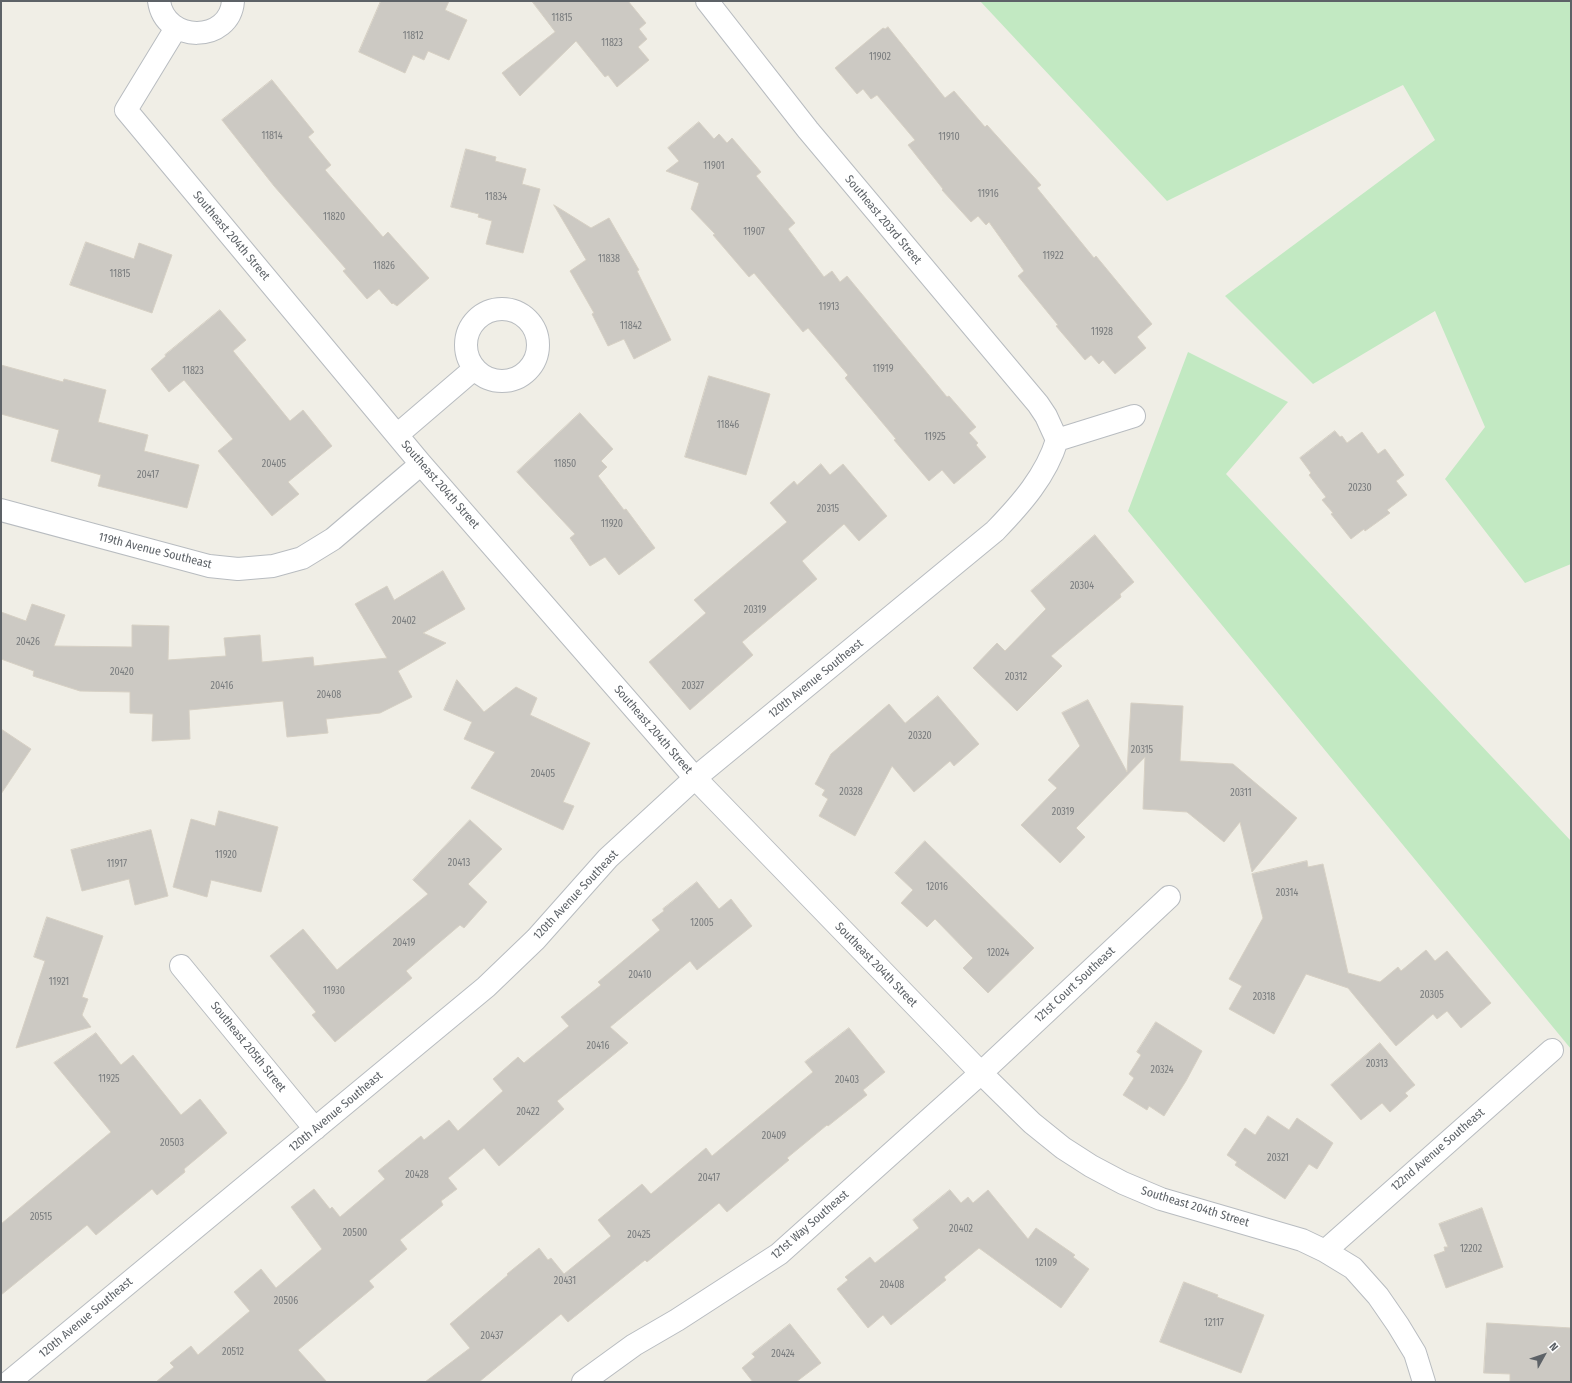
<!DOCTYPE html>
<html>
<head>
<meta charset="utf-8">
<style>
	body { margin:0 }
	#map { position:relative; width:1572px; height:1383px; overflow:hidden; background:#f0eee6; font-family:"Fira Sans Condensed",sans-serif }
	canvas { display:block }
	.frame { position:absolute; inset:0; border:2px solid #5d6267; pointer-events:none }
	.north { position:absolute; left:1524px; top:1335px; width:40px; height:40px; -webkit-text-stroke:3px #fff; paint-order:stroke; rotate:50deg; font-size:11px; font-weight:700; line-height:16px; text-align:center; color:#5d6267 }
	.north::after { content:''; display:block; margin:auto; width:14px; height:18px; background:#5d6267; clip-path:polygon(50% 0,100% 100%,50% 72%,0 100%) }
</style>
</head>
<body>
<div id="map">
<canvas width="1572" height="1383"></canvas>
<div class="frame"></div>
<div class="north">N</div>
</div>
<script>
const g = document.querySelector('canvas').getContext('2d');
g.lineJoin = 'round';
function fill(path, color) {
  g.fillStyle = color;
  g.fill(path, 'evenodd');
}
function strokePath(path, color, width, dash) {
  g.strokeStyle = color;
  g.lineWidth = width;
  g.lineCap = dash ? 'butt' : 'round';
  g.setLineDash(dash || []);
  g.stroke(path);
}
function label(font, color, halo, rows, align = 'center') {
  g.font = font + ' "Fira Sans Condensed",sans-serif';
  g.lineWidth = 3;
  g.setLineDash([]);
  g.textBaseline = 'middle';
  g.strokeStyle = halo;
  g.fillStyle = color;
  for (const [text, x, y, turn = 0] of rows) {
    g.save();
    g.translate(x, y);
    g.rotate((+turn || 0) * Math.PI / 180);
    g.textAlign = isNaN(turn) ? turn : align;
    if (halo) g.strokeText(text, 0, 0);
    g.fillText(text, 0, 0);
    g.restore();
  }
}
const green = new Path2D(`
	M 980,1 L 1571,1 L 1571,564 L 1525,583 L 1445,479 L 1485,427 L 1435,311 L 1313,384 L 1225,296 L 1435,140 L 1403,85 L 1167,201 Z
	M 1188,352 L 1288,402 L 1226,474 L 1571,841 L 1571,1049 L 1128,511 Z`);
const building = new Path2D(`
	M 381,1 L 449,1 L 445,10 L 467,20 L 449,60 L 428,51 L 424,60 L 413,55 L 405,73 L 359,52 Z
	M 532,1 L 628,1 L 646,23 L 639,29 L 647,39 L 638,47 L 649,60 L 617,87 L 608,75 L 605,77 L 576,41 L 520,96 L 502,73 L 555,32 Z
	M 888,27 L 945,98 L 954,91 L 985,127 L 987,125 L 1041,185 L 1037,188 L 1094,258 L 1096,256 L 1152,324 L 1137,337 L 1146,348 L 1115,374 L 1103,360 L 1099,364 L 1091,355 L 1085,360 L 1056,326 L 1058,325 L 1018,276 L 1024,271 L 989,222 L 986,225 L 978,216 L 971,222 L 942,190 L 943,189 L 908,145 L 915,140 L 877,95 L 871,99 L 863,89 L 857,94 L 835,68 L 883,28 L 885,29 Z
	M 272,80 L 314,132 L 308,137 L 331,165 L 325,170 L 383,237 L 388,232 L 429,278 L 397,306 L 393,303 L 392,304 L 379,289 L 367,299 L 343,271 L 346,269 L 274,186 L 222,120 Z
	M 699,122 L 714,139 L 719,134 L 727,143 L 732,138 L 761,172 L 756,176 L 795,223 L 788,229 L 824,277 L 832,271 L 840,282 L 847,276 L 947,397 L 949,396 L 976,427 L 969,433 L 978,443 L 976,445 L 986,457 L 954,484 L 942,470 L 929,481 L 894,440 L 896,439 L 845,378 L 848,375 L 808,328 L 803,332 L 754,273 L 749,277 L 713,235 L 715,234 L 691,209 L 699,183 L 666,171 L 679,161 L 668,148 Z
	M 466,149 L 496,157 L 495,161 L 526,169 L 522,184 L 540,189 L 523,253 L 486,244 L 492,221 L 478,217 L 479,214 L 451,207 Z
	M 554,205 L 591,228 L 609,218 L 639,270 L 637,271 L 671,340 L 634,359 L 624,339 L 608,346 L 592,314 L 594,313 L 570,271 L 586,260 Z
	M 86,242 L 134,259 L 139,243 L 172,255 L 152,313 L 70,285 Z
	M 220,310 L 246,340 L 233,351 L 290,421 L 303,410 L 332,446 L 288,482 L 299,494 L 272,516 L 218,451 L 233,439 L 184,380 L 169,392 L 151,369 L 166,356 L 165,355 Z
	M 1,365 L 63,382 L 64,379 L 106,390 L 98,422 L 148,435 L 144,451 L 199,465 L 187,508 L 98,486 L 101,475 L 51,461 L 59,430 L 1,414 Z
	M 709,376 L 770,394 L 746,475 L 685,457 Z
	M 580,413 L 613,449 L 601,461 L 607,467 L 598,476 L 624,510 L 626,509 L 655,548 L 619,575 L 605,557 L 590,566 L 570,538 L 575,534 L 517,472 Z
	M 1335,431 L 1340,437 L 1342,436 L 1347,443 L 1362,432 L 1378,454 L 1385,449 L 1404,475 L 1396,481 L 1407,495 L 1387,510 L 1390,513 L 1365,531 L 1364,529 L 1351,539 L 1331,514 L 1333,513 L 1322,500 L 1326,497 L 1309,475 L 1311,473 L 1300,458 Z
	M 821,464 L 830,475 L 843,464 L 887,516 L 859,541 L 844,524 L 802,561 L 817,579 L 742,642 L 753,655 L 690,710 L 649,662 L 706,613 L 694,600 L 787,522 L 770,503 L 794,481 L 797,485 Z
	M 1095,535 L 1134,582 L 1120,594 L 1121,597 L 1051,656 L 1062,666 L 1017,711 L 973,668 L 997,643 L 1005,651 L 1046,609 L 1031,591 Z
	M 443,571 L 465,609 L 423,633 L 446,643 L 398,671 L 412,697 L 380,713 L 326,719 L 328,733 L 287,737 L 283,701 L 189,710 L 190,739 L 152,741 L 153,714 L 130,713 L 130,692 L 80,691 L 33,676 L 34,671 L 1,659 L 1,612 L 26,621 L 32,604 L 65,615 L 54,646 L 132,647 L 132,625 L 169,626 L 168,660 L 226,656 L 224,638 L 260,635 L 262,662 L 313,657 L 314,666 L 387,658 L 355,604 L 387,586 L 394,600 Z
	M 457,680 L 484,712 L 516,687 L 537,698 L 530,715 L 590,743 L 563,802 L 574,806 L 563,830 L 471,788 L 495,752 L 464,739 L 472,722 L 444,710 Z
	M 938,696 L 979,744 L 954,766 L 950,761 L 914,792 L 892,766 L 855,836 L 819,816 L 828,799 L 822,795 L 825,790 L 815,784 L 831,754 L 889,704 L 905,723 Z
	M 1088,700 L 1127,772 L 1131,703 L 1183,706 L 1180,761 L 1233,764 L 1297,818 L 1252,872 L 1240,822 L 1224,842 L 1187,812 L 1143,809 L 1145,757 L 1076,828 L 1085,837 L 1060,863 L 1021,825 L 1057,788 L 1048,780 L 1080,746 L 1062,713 Z
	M 1,729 L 31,749 L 1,794 Z
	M 219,811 L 278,827 L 261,892 L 211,880 L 207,897 L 173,887 L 191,819 L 215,826 Z
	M 470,820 L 502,849 L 468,884 L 487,902 L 464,928 L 460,925 L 406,971 L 412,978 L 335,1042 L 312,1015 L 316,1012 L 270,956 L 303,929 L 337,970 L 428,894 L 413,880 Z
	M 151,830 L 168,896 L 135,905 L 129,879 L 82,891 L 71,850 Z
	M 925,841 L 1034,948 L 988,993 L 963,968 L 973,958 L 935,919 L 927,927 L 901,903 L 913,890 L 895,873 Z
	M 1307,861 L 1308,867 L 1323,864 L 1348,973 L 1380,982 L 1398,967 L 1401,971 L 1426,950 L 1435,961 L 1447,951 L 1491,1003 L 1461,1028 L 1447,1011 L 1437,1019 L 1433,1014 L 1396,1046 L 1348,988 L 1306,974 L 1274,1034 L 1229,1009 L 1242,986 L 1229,979 L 1263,918 L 1252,874 Z
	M 697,882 L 719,909 L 731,899 L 752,926 L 697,970 L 690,961 L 610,1027 L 628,1043 L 557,1101 L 564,1109 L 499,1166 L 484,1148 L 448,1178 L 457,1189 L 441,1201 L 443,1205 L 400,1240 L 407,1249 L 369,1281 L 374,1287 L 298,1350 L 327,1382 L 156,1382 L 174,1367 L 170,1363 L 191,1346 L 198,1355 L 250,1311 L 234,1292 L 261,1269 L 276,1288 L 322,1249 L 291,1207 L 314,1189 L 330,1209 L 332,1207 L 340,1217 L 385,1179 L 378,1171 L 421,1136 L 424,1140 L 449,1120 L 458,1131 L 503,1091 L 493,1079 L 518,1057 L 524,1063 L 569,1026 L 561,1017 L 601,985 L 598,982 L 660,930 L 652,920 L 664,911 L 663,909 Z
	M 47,917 L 103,936 L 82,997 L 88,999 L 82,1015 L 91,1027 L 16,1048 L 45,961 L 34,957 Z
	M 1156,1022 L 1202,1051 L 1186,1081 L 1164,1116 L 1149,1106 L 1147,1110 L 1123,1095 L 1134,1078 L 1129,1074 L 1141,1055 L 1137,1052 Z
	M 849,1028 L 885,1072 L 863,1090 L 867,1095 L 828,1126 L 827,1125 L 787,1158 L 789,1160 L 727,1212 L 719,1203 L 647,1262 L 645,1260 L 568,1322 L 561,1314 L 479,1382 L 425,1382 L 470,1348 L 450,1324 L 508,1275 L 507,1274 L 539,1248 L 548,1260 L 551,1258 L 564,1274 L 611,1236 L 598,1220 L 642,1184 L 651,1194 L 706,1148 L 712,1156 L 813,1072 L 805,1062 Z
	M 96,1033 L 121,1065 L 133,1055 L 181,1115 L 200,1099 L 227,1133 L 184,1169 L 185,1172 L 157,1195 L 152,1189 L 96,1235 L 87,1225 L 1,1295 L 1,1224 L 111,1132 L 54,1063 Z
	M 1380,1043 L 1415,1085 L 1405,1093 L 1408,1096 L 1390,1112 L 1382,1103 L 1361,1120 L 1331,1085 Z
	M 1268,1116 L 1289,1130 L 1297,1118 L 1333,1143 L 1317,1169 L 1309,1164 L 1285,1199 L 1235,1165 L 1237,1162 L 1227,1155 L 1245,1128 L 1255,1135 Z
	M 950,1190 L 961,1203 L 968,1197 L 973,1203 L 988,1190 L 1028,1239 L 1036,1228 L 1075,1255 L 1073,1257 L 1089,1269 L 1061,1308 L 979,1248 L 944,1277 L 946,1280 L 891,1325 L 883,1315 L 868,1328 L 837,1289 L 848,1280 L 845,1277 L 870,1257 L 875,1263 L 919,1228 L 913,1220 Z
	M 1482,1208 L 1503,1267 L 1446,1288 L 1434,1255 L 1445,1251 L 1444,1247 L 1448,1247 L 1439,1224 Z
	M 1184,1282 L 1218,1295 L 1217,1297 L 1264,1315 L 1241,1373 L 1160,1342 Z
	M 1487,1323 L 1571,1328 L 1571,1382 L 1510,1382 L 1510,1374 L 1484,1373 Z
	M 790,1324 L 821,1363 L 796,1382 L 753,1382 L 742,1368 L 755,1357 L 752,1354 Z`);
const minor = new Path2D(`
	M 159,1 C 165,44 230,43 233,1
	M 707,1 L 808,130 L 1038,404 L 1046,416 L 1057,440
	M 176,28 L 126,110 L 421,464 L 695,778 L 981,1073 L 1032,1123 L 1063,1148 L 1091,1166 L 1123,1183 L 1161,1199 L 1302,1240 L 1325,1251 L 1353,1268 L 1378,1296 L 1398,1325 L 1415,1353 L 1424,1382
	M466 345a36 36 0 1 1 72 0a36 36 0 1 1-72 0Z
	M 397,435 L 474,369
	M 1,510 L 209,566 L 238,569 L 273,566 L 302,558 L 333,539 L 421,464
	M 181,966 L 315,1129
	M 1325,1251 L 1552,1050
	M 9,1382 L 486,987 L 536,939 L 608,858 L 695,778 L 995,531 C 1021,504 1046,476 1057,440 L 1134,416
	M 583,1382 L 634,1345 L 677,1320 L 779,1254 L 981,1073 L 1169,897`);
const numberNames = [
	["11815",562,18],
	["11812",413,36],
	["11823",612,43],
	["11902",880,57],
	["11814",272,136],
	["11910",949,137],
	["11901",714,166],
	["11916",988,194],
	["11834",496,197],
	["11820",334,217],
	["11907",754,232],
	["11922",1053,256],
	["11838",609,259],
	["11826",384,266],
	["11815",120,274],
	["11913",829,307],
	["11842",631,326],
	["11928",1102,332],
	["11919",883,369],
	["11823",193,371],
	["11846",728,425],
	["11925",935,437],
	["20405",274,464],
	["11850",565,464],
	["20417",148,475],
	["20230",1360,488],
	["20315",828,509],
	["11920",612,524],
	["20304",1082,586],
	["20319",755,610],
	["20402",404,621],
	["20426",28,642],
	["20420",122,672],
	["20312",1016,677],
	["20416",222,686],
	["20327",693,686],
	["20408",329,695],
	["20320",920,736],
	["20315",1142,750],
	["20405",543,774],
	["20328",851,792],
	["20311",1241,793],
	["20319",1063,812],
	["11920",226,855],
	["20413",459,863],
	["11917",117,864],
	["12016",937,887],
	["20314",1287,893],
	["12005",702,923],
	["20419",404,943],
	["12024",998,953],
	["20410",640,975],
	["11921",59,982],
	["11930",334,991],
	["20305",1432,995],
	["20318",1264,997],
	["20416",598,1046],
	["20313",1377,1064],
	["20324",1162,1070],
	["11925",109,1079],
	["20403",847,1080],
	["20422",528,1112],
	["20409",774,1136],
	["20503",172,1143],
	["20321",1278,1158],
	["20428",417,1175],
	["20417",709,1178],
	["20515",41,1217],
	["20402",961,1229],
	["20500",355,1233],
	["20425",639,1235],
	["12202",1471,1249],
	["12109",1046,1263],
	["20431",565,1281],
	["20408",892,1285],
	["20506",286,1301],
	["12117",1214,1323],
	["20437",492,1336],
	["20512",233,1352],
	["20424",783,1354]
];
const streetNames = [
	["Southeast 203rd Street",883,220,50],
	["Southeast 204th Street",231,236,50],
	["Southeast 204th Street",440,485,49],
	["119th Avenue Southeast",155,551,14],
	["120th Avenue Southeast",816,679,-39],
	["Southeast 204th Street",653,730,49],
	["120th Avenue Southeast",576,895,-47],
	["Southeast 204th Street",876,965,46],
	["121st Court Southeast",1075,985,-43],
	["Southeast 205th Street",248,1047,51],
	["120th Avenue Southeast",336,1112,-40],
	["122nd Avenue Southeast",1438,1150,-41],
	["Southeast 204th Street",1195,1207,17],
	["121st Way Southeast",810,1225,-41],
	["120th Avenue Southeast",86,1318,-40]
];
fill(green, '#c2e9c2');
fill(building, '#ccc9c3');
strokePath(building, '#d6d0c4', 1);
strokePath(minor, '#b8bcc0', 24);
strokePath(minor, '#fff', 22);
label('10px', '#797c7e', null, numberNames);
label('12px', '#5d6267', '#fff', streetNames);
</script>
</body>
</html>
